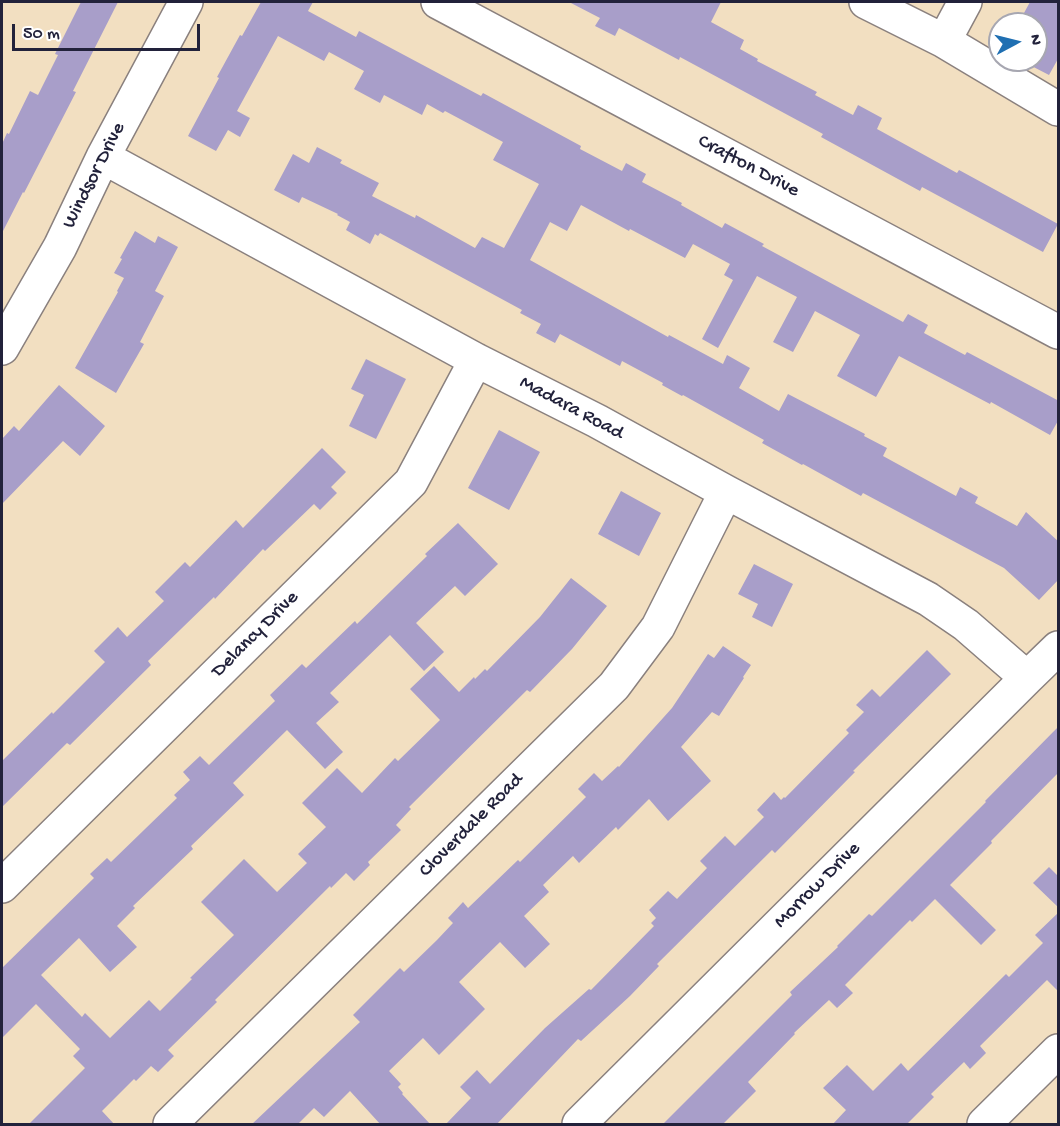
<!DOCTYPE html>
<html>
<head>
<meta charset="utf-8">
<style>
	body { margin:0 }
	#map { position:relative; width:1060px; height:1126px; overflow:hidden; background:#f2dfc1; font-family:"Gochi Hand",sans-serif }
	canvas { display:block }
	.frame { position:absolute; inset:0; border:3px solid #22223b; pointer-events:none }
	.north { position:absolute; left:988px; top:12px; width:60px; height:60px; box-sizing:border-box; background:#fff; border:2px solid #a7a7b1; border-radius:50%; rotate:83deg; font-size:16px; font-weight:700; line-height:24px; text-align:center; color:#22223b }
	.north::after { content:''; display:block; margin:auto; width:21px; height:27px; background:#1f6fb2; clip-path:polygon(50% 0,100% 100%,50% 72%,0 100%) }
	.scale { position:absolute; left:12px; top:24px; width:188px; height:27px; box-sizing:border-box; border:3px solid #22223b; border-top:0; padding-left:8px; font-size:18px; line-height:21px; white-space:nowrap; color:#22223b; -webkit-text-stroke:4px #fff; paint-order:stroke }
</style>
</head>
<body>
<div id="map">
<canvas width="1060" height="1126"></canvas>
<div class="frame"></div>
<div class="north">N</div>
<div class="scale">50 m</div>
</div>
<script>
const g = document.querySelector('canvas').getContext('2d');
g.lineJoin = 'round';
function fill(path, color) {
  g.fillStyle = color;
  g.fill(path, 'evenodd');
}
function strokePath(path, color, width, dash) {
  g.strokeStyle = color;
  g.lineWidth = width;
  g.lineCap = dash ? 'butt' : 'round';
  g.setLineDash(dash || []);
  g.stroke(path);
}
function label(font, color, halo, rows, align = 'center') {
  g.font = font + ' "Gochi Hand",sans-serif';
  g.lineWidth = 4.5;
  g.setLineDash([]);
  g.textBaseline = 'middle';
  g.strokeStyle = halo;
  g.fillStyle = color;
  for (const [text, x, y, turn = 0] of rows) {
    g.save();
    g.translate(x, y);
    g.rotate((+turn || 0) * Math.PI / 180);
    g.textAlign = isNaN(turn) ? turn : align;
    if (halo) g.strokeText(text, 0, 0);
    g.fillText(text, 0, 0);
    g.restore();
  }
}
const building = new Path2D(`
	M 81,2 L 118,2 L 73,91 L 76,92 L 24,193 L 23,192 L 2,233 L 2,144 L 7,133 L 9,134 L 30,91 L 38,95 L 58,55 L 55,54 Z
	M 261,2 L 313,2 L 308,11 L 356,37 L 359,31 L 481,96 L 483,93 L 581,146 L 580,149 L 622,171 L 626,163 L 646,174 L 642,182 L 682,203 L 681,205 L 722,228 L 725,223 L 764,244 L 762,246 L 903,322 L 908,314 L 928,325 L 924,333 L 965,355 L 967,352 L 1059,401 L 1059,419 L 1050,435 L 991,402 L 990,404 L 899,356 L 876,397 L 837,376 L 860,335 L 815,311 L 793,352 L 773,342 L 797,297 L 757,276 L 718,348 L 702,339 L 733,280 L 724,275 L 730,264 L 693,244 L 685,258 L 630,229 L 629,231 L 581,205 L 567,231 L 550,222 L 530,260 L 668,337 L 669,335 L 723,364 L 727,355 L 750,368 L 739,388 L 779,411 L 788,394 L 865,434 L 864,436 L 887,448 L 883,456 L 956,496 L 960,487 L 978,497 L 975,503 L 1017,526 L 1026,512 L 1059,542 L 1059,579 L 1039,600 L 1004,568 L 863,493 L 861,496 L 803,464 L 802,465 L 762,443 L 764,440 L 683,395 L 682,396 L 662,385 L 663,383 L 622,361 L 620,366 L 560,334 L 555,343 L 536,333 L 541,324 L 520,313 L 522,310 L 380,233 L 378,236 L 375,234 L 370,244 L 346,230 L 350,222 L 337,215 L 338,214 L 302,197 L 299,203 L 274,190 L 293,154 L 309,163 L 317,147 L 342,160 L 340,163 L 379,183 L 372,196 L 415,218 L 416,215 L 475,248 L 482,237 L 504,248 L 539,184 L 493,160 L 503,142 L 445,111 L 443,113 L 427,104 L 422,115 L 384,95 L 380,103 L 354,89 L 364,71 L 329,52 L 324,61 L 278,36 L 237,111 L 250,118 L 240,137 L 228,130 L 216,151 L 188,136 L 219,78 L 217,77 L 240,35 L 242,36 Z
	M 569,2 L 721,2 L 711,22 L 744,40 L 740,49 L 758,59 L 757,61 L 817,92 L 815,95 L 853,115 L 858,105 L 882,118 L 877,129 L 957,173 L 959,170 L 1058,224 L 1043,252 L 922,187 L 920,191 L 821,137 L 823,134 L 680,57 L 679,60 L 619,28 L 615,36 L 595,26 L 600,18 Z
	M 1030,2 L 1059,2 L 1059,57 L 1049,75 L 1020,60 L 1036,60 L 1036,24 L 1018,24 Z
	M 135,231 L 155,243 L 158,236 L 178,247 L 155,291 L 164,296 L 140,342 L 144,344 L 116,393 L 75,368 L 118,292 L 117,291 L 124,278 L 114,273 L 122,259 L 120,258 Z
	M 366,359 L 406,379 L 376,439 L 349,426 L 364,395 L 351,389 Z
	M 59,385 L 105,426 L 80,456 L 63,441 L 2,504 L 2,439 L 14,426 L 19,431 Z
	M 499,430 L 540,452 L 509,510 L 468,488 Z
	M 322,448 L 346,472 L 331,487 L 337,493 L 320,510 L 314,504 L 265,551 L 263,549 L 215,599 L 214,597 L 148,661 L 151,665 L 70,745 L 67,743 L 2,807 L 2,761 L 52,712 L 53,714 L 105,662 L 94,651 L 118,627 L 127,637 L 164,601 L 155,592 L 185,562 L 190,567 L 236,520 L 243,528 Z
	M 621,491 L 661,513 L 639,556 L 598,534 Z
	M 458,523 L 498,564 L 465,596 L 455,586 L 416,623 L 444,652 L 424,671 L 390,635 L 330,693 L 339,702 L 316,723 L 343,752 L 325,769 L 287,730 L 233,783 L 244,795 L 191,846 L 193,849 L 133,906 L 135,908 L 117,926 L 137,947 L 110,972 L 79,938 L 41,975 L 82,1017 L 85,1013 L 110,1038 L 149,1000 L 160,1011 L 192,979 L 190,978 L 234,935 L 201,902 L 244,859 L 277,892 L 307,863 L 298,854 L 326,827 L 302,803 L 337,768 L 362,793 L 395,758 L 398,761 L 440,720 L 410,689 L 434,666 L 459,692 L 474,677 L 475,679 L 485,669 L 487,671 L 540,617 L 571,578 L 607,606 L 572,649 L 530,692 L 527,690 L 409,807 L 411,809 L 396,825 L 401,830 L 368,862 L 370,865 L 354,881 L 346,873 L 331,888 L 330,886 L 215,1000 L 217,1002 L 168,1050 L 174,1056 L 158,1072 L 151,1066 L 136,1081 L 134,1079 L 102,1111 L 115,1125 L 28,1125 L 85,1068 L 73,1056 L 80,1049 L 36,1004 L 2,1038 L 2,968 L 94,878 L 90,874 L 107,858 L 111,862 L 177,798 L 174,795 L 190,780 L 183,772 L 200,756 L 209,765 L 275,701 L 270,695 L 302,664 L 306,668 L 355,621 L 357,624 L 427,556 L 425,554 Z
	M 754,564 L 793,584 L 772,627 L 752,617 L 758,604 L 738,594 Z
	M 723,646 L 751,665 L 743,677 L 744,678 L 719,716 L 712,712 L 681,747 L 711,781 L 668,821 L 649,799 L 618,830 L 616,827 L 579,863 L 573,856 L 543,885 L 549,892 L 524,916 L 550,944 L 525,968 L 500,942 L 459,982 L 485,1009 L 439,1055 L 423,1038 L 389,1071 L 401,1084 L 398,1087 L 403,1093 L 402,1094 L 431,1125 L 381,1125 L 350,1091 L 324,1117 L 314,1108 L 297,1125 L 251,1125 L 360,1022 L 353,1015 L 400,968 L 404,972 L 437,940 L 453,923 L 448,918 L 463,902 L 468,908 L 518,860 L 520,862 L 586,797 L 578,789 L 594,773 L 602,781 L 618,766 L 619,767 L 672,708 L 708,654 L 714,658 Z
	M 927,650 L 951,674 L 853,771 L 855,772 L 775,853 L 772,850 L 657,964 L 659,966 L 630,996 L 581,1041 L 578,1039 L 496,1125 L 445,1125 L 471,1098 L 460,1087 L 477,1070 L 490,1084 L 545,1028 L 589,989 L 591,990 L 654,926 L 651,923 L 656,918 L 649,910 L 668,891 L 677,899 L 707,868 L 700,861 L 725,836 L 735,846 L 764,817 L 757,810 L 774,792 L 781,800 L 784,797 L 785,798 L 849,733 L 846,730 L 864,712 L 856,705 L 872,689 L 880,697 Z
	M 1059,726 L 1059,772 L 991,841 L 992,843 L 950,885 L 996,930 L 981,945 L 935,899 L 912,922 L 910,920 L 845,985 L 853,993 L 837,1008 L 829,1000 L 794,1033 L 795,1034 L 748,1082 L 756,1091 L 722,1125 L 662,1125 L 792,995 L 790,992 L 838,947 L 837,946 L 869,914 L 872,916 L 986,802 L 985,801 Z
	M 1049,867 L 1059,877 L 1059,908 L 1033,883 Z
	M 1059,912 L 1059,992 L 1047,980 L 980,1046 L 986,1053 L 970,1069 L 964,1062 L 931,1094 L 934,1097 L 906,1125 L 832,1125 L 846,1110 L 823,1088 L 847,1065 L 873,1091 L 901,1063 L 908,1071 L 1006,974 L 1009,977 L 1043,943 L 1035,935 Z`);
const minor = new Path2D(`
	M 438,2 L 1058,332
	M 866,2 L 944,41 L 1058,109
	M 944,41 L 965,2
	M 103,157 L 476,360 L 597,421 L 726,492 L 928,599 L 966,625 L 1027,678
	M 2,348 L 60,247 L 103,157 L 186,2
	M 2,886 L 411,482 L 476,360
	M 170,1124 L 614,686 L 658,627 L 726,492
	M 579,1124 L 1027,678 L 1058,648
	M 984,1124 L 1058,1051`);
const streetNames = [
	["Crafton Drive",748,167,28],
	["Windsor Drive",95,176,-63],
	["Madara Road",571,409,28],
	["Delancy Drive",256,635,-45],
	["Cloverdale Road",472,826,-45],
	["Morrow Drive",818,886,-45]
];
fill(building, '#a89ec9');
strokePath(minor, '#8a807e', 36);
strokePath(minor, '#fff', 33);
label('20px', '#22223b', '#fff', streetNames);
</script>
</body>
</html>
